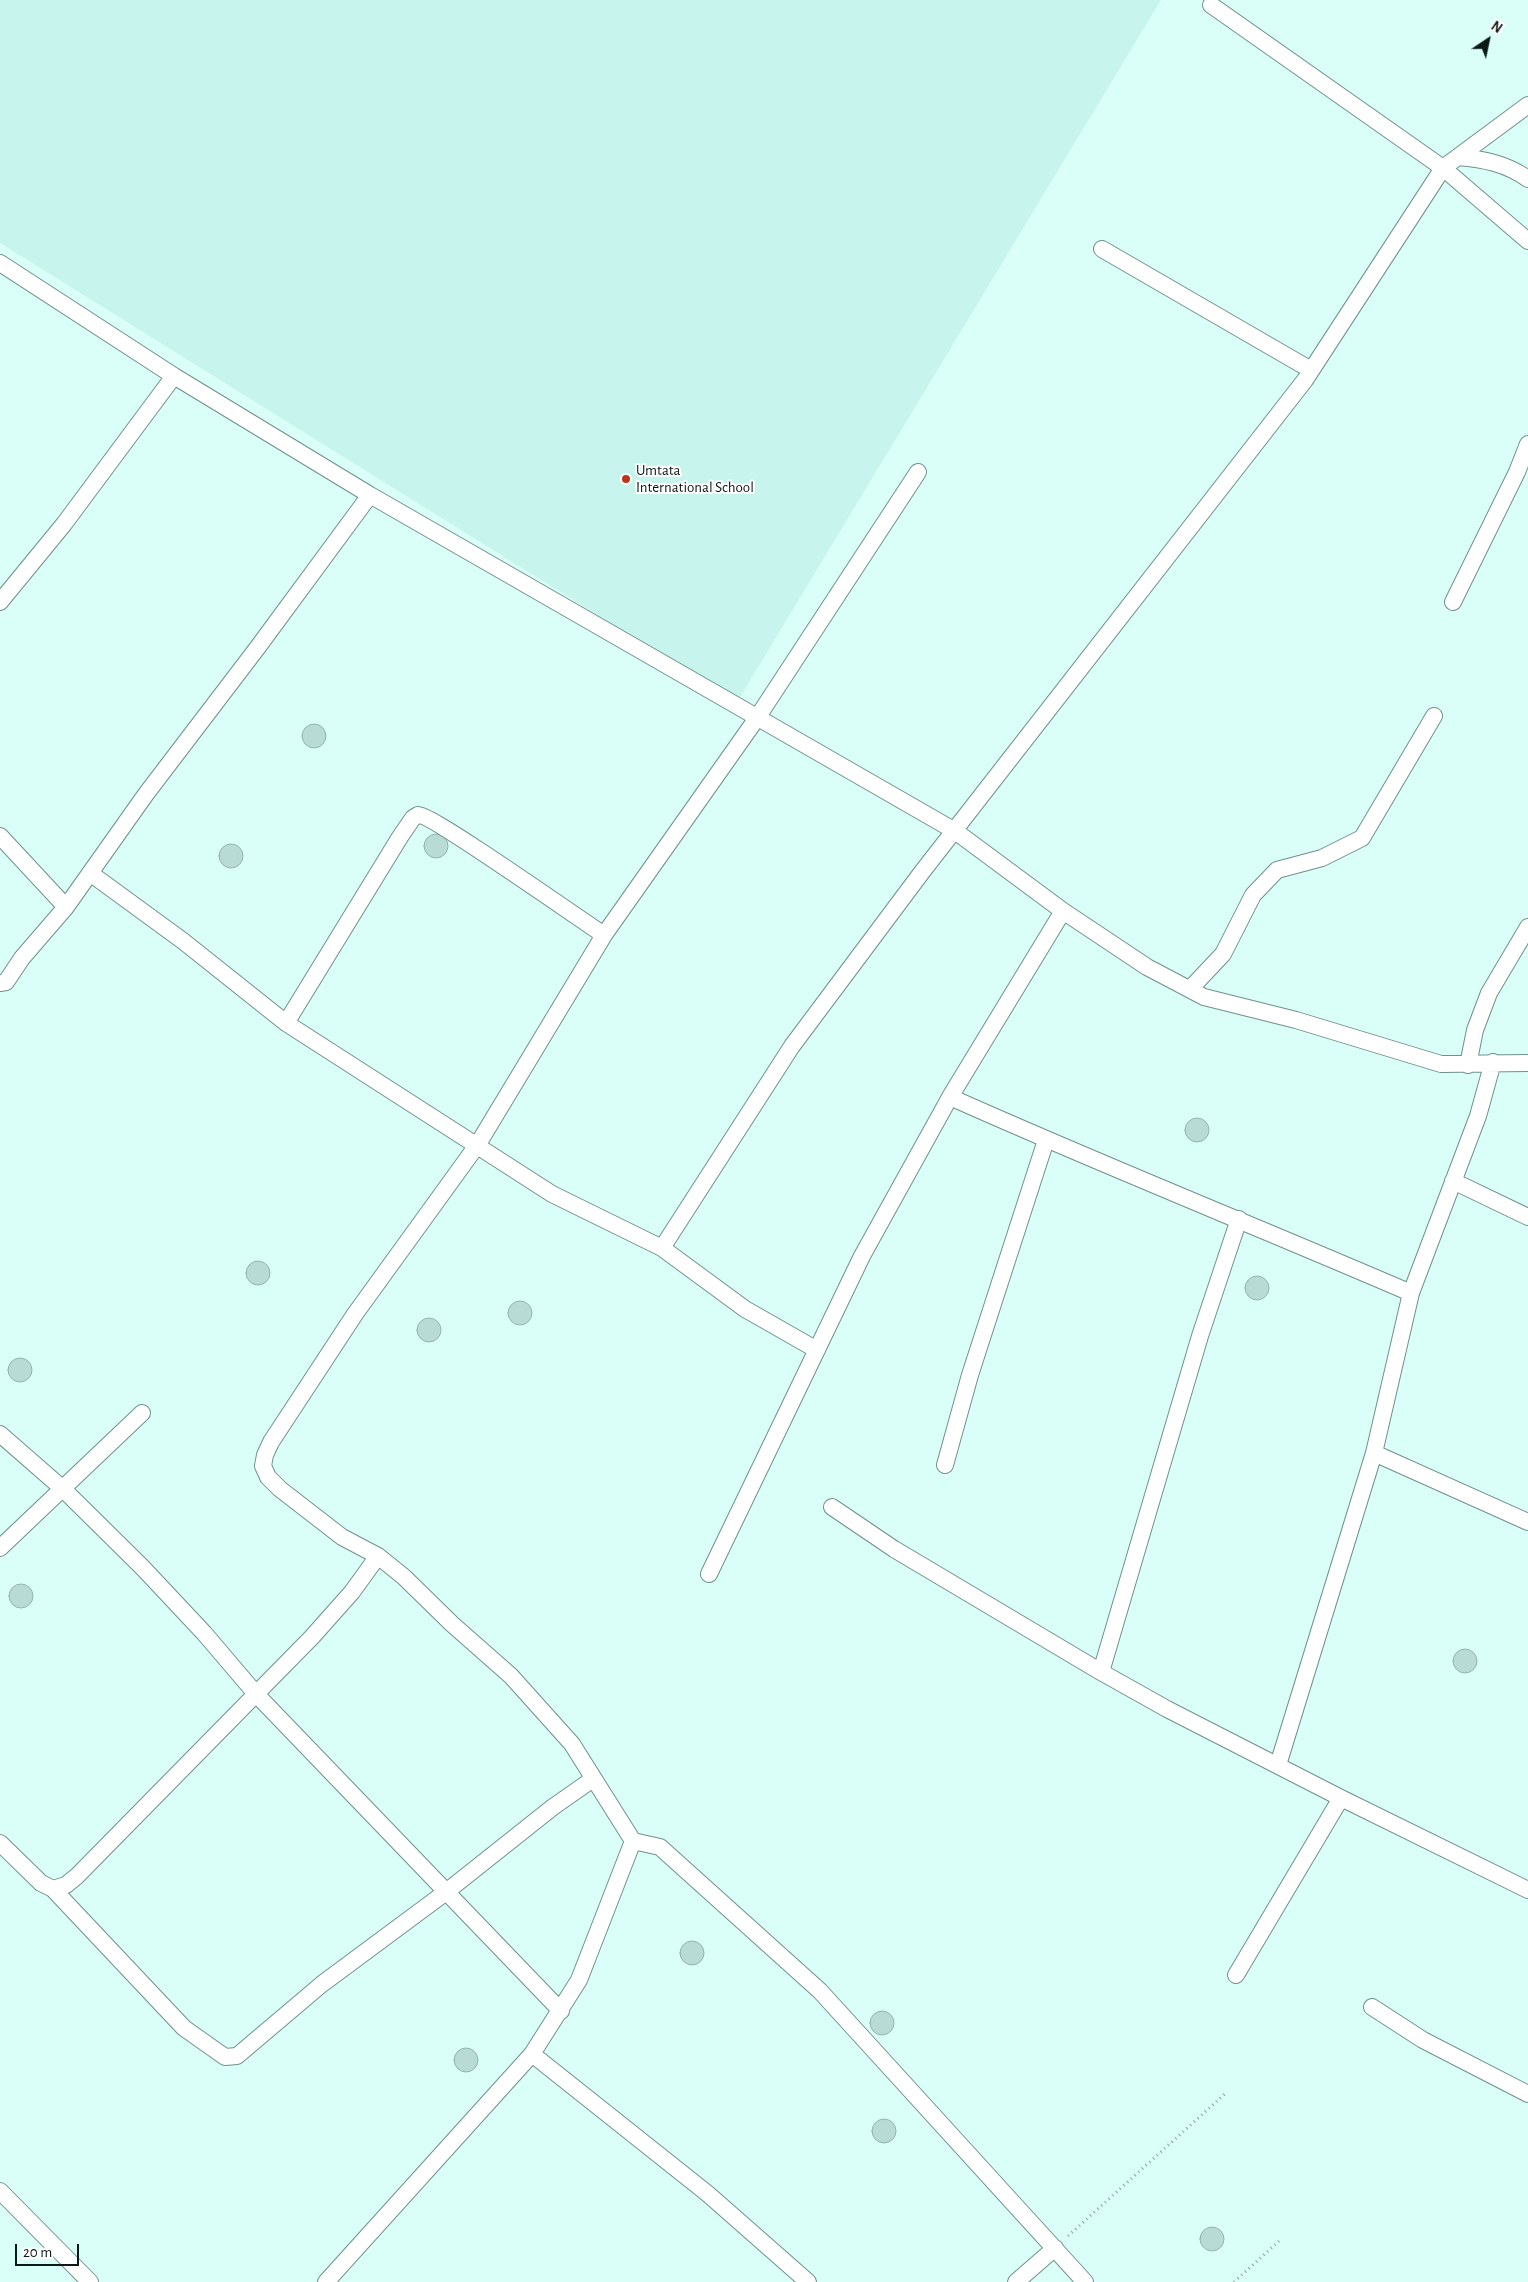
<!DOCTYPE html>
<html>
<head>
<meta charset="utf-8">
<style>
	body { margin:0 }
	#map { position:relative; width:1528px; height:2282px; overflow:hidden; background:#dafff8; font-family:"Alegreya Sans",sans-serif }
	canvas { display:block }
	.north { position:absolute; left:1463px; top:15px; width:50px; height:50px; -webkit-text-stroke:4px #fff; paint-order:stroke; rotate:34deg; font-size:14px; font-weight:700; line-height:20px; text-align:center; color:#0a1816 }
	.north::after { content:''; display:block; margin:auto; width:18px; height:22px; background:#0a1816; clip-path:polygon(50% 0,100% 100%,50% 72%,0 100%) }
	.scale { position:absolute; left:15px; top:2244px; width:64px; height:22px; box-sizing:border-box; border:2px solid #0a1816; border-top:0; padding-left:6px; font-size:15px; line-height:18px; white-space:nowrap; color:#0a1816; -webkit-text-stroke:4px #fff; paint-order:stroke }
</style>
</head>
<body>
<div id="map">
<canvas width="1528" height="2282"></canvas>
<div class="north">N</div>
<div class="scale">20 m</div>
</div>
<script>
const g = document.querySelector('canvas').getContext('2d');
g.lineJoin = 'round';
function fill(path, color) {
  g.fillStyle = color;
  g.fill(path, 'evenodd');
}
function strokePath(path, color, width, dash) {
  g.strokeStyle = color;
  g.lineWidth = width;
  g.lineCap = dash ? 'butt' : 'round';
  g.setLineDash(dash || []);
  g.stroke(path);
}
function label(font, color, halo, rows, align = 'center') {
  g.font = font + ' "Alegreya Sans",sans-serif';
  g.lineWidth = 4;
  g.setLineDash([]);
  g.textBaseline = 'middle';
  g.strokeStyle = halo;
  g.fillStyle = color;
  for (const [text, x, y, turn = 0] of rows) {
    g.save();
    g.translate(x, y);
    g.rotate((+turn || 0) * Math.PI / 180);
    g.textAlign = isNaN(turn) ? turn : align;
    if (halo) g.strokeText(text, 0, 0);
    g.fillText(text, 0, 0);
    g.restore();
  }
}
const built = new Path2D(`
	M 0,0 L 1161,0 L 737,702 L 0,243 Z`);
const building = new Path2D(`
	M302 736a12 12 0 1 1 24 0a12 12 0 1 1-24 0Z
	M424 846a12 12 0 1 1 24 0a12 12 0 1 1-24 0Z
	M219 856a12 12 0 1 1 24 0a12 12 0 1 1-24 0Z
	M1185 1130a12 12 0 1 1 24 0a12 12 0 1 1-24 0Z
	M246 1273a12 12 0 1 1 24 0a12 12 0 1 1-24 0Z
	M1245 1288a12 12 0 1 1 24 0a12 12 0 1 1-24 0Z
	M508 1313a12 12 0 1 1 24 0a12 12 0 1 1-24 0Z
	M417 1330a12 12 0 1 1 24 0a12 12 0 1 1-24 0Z
	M8 1370a12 12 0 1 1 24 0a12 12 0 1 1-24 0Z
	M9 1596a12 12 0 1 1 24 0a12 12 0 1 1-24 0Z
	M1453 1661a12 12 0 1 1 24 0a12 12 0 1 1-24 0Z
	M680 1953a12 12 0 1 1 24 0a12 12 0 1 1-24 0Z
	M870 2023a12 12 0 1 1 24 0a12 12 0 1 1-24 0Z
	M454 2060a12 12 0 1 1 24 0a12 12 0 1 1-24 0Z
	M872 2131a12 12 0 1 1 24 0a12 12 0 1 1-24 0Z
	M1200 2239a12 12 0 1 1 24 0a12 12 0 1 1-24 0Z`);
const path = new Path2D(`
	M 1068,2236 L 1227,2092
	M 1234,2282 L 1279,2241`);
const street = new Path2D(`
	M 1211,5 L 1443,168 L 1528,241
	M 1458,157 C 1484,159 1507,164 1528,179
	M 1102,249 L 1311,370
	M 0,263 L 174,376 L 370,495 L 955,831 L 1063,911 L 1147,967 L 1204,997 L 1296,1020 L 1441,1064 L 1528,1063
	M 918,472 L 757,718 L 604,935 L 478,1144 L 355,1314 L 271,1442 L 265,1455 L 263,1466 L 268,1477 L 280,1489 L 342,1537 L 378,1556 L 404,1577 L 452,1624 L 511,1676 L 572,1744 L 633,1841 L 660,1847 L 820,1991 L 1085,2282
	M 0,602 L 64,524 L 174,376
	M 1453,602 L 1517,472 L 1528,444
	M 0,836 L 66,907
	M 90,873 L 183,941 L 286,1023 L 552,1194 L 662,1248 L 745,1309 L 817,1350
	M 0,983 L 6,982 L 22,958 L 66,907 L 146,794 L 258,647 L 370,495
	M 1190,989 L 1223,954 L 1253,895 L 1277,870 L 1322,858 L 1362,838 L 1434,716
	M 286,1023 L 400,837 L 413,818 L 418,815 C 431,814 581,920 604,935
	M 1468,1065 L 1475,1030 L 1489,993 L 1528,927
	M 950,1097 C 1102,1165 1258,1227 1411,1293
	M 1453,1181 L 1528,1217
	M 662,1248 L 792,1046 L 922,872 L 1305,380 L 1443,168 L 1528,105
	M 0,1434 L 63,1489 L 143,1568 L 204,1633 L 256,1694 L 561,2011
	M 1374,1453 L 1528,1522
	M 945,1465 L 970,1375 L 1046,1140
	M 832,1507 L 894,1549 L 1101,1672 L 1167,1709 L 1341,1798 L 1528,1890
	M 0,1548 L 142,1413
	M 709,1574 L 862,1256 L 950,1097 L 1063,911
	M 1101,1672 L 1200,1336 L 1239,1219
	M 1278,1765 L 1374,1453 L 1411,1293 L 1478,1116 L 1493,1062
	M 0,1843 L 41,1883 L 53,1889 L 184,2028 L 225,2057 L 237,2056 L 322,1984 L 446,1892 L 553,1807 L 593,1779
	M 53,1889 L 66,1885 L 77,1876 L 312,1637 L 352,1592 L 378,1556
	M 1236,1975 L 1341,1798
	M 1372,2007 L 1423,2040 L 1528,2094
	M 532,2054 L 708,2194 L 808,2282
	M 0,2191 L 90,2282
	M 326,2282 L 532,2054 L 579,1980 L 633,1841
	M 1016,2282 L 1055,2248`);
const markers = [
	[626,479,5,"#be3416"]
];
const poiNames = [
	["Umtata",636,470],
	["International School",636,487]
];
fill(built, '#c7f5ed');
fill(building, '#b8dcd5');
strokePath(building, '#91b5ae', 1);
strokePath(street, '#6f918b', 18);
strokePath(path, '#87a39e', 3, [1, 4]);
strokePath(street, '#fff', 16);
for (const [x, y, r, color] of markers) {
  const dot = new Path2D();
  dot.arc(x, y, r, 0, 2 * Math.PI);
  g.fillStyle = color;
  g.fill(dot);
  strokePath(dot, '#fff', 2);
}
label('15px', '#0a1816', '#fff', poiNames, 'left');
</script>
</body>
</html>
